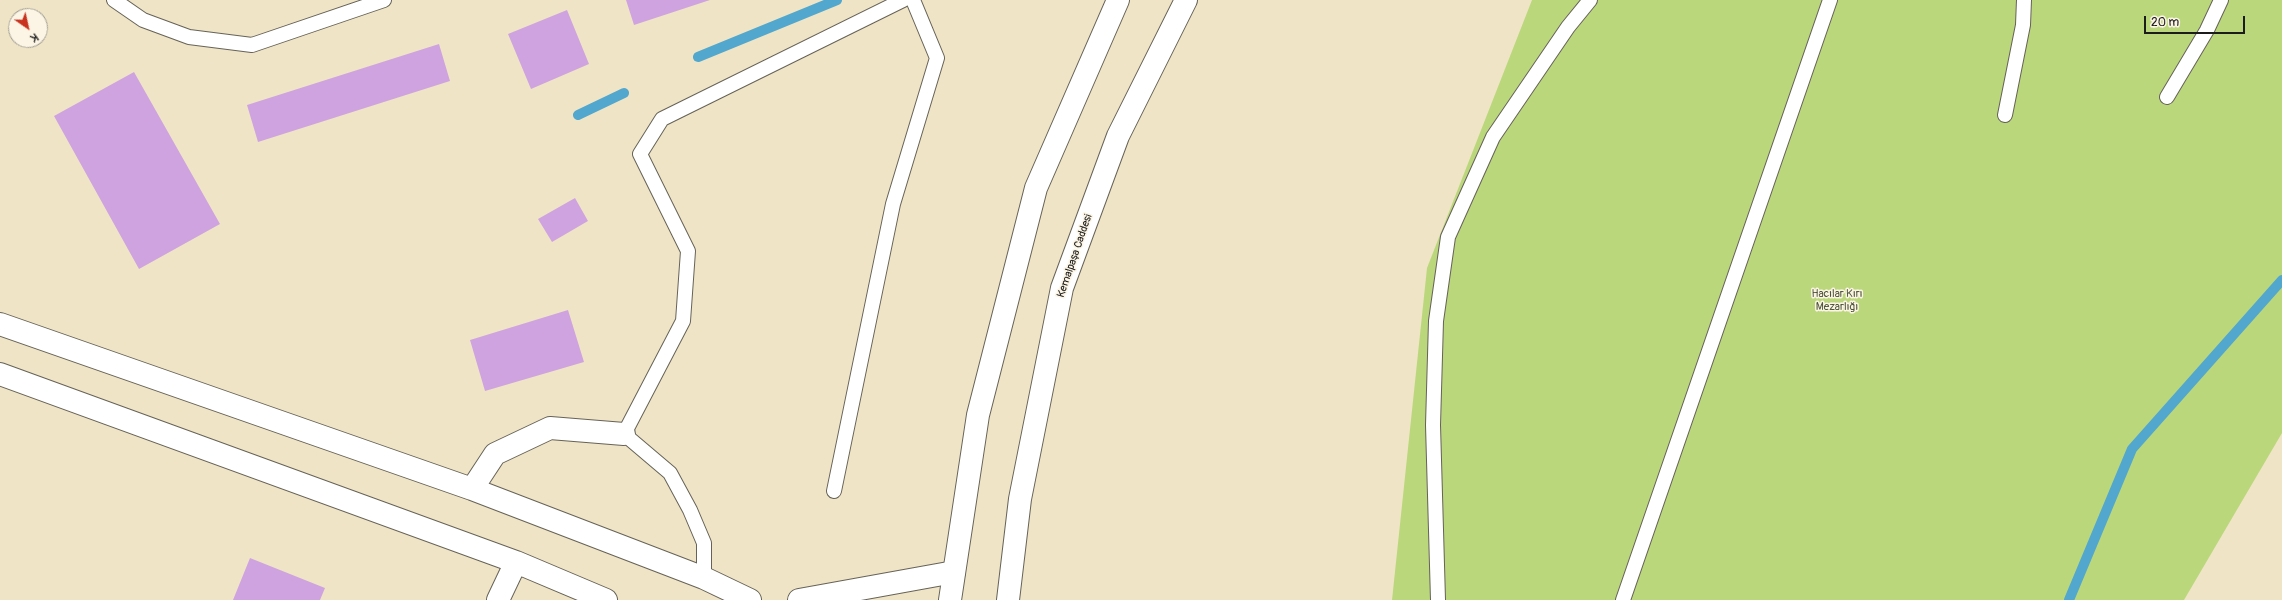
<!DOCTYPE html>
<html>
<head>
<meta charset="utf-8">
<style>
	body { margin:0 }
	#map { position:relative; width:2282px; height:600px; overflow:hidden; background:#efe5c6; font-family:Pangolin,sans-serif }
	canvas { display:block }
	.north { position:absolute; left:8px; top:8px; width:40px; height:40px; box-sizing:border-box; background:#fcf5e5; border:1px solid #a29e95; border-radius:50%; rotate:146deg; font-size:11px; font-weight:700; line-height:16px; text-align:center; color:#1c1c1c }
	.north::after { content:''; display:block; margin:auto; width:14px; height:18px; background:#c8321e; clip-path:polygon(50% 0,100% 100%,50% 72%,0 100%) }
	.scale { position:absolute; left:2144px; top:16px; width:101px; height:18px; box-sizing:border-box; border:2px solid #1c1c1c; border-top:0; padding-left:5px; font-size:12px; line-height:14px; white-space:nowrap; color:#1c1c1c; -webkit-text-stroke:3px #fcf5e5; paint-order:stroke }
</style>
</head>
<body>
<div id="map">
<canvas width="2282" height="600"></canvas>
<div class="north">K</div>
<div class="scale">20 m</div>
</div>
<script>
const g = document.querySelector('canvas').getContext('2d');
g.lineJoin = 'round';
function fill(path, color) {
  g.fillStyle = color;
  g.fill(path, 'evenodd');
}
function strokePath(path, color, width, dash) {
  g.strokeStyle = color;
  g.lineWidth = width;
  g.lineCap = dash ? 'butt' : 'round';
  g.setLineDash(dash || []);
  g.stroke(path);
}
function label(font, color, halo, rows, align = 'center') {
  g.font = font + ' Pangolin,sans-serif';
  g.lineWidth = 3;
  g.setLineDash([]);
  g.textBaseline = 'middle';
  g.strokeStyle = halo;
  g.fillStyle = color;
  for (const [text, x, y, turn = 0] of rows) {
    g.save();
    g.translate(x, y);
    g.rotate((+turn || 0) * Math.PI / 180);
    g.textAlign = isNaN(turn) ? turn : align;
    if (halo) g.strokeText(text, 0, 0);
    g.fillText(text, 0, 0);
    g.restore();
  }
}
const green = new Path2D(`
	M 1532,0 L 2282,0 L 2282,433 L 2184,600 L 1392,600 L 1427,268 Z`);
const stream = new Path2D(`
	M 698,57 L 837,0
	M 578,115 L 624,93
	M 2069,600 L 2132,449 L 2282,280`);
const building = new Path2D(`
	M 626,0 L 710,0 L 634,25 Z
	M 567,10 L 589,64 L 531,89 L 508,34 Z
	M 439,44 L 450,81 L 258,142 L 247,105 Z
	M 134,72 L 220,224 L 139,269 L 54,116 Z
	M 575,198 L 588,221 L 552,242 L 538,219 Z
	M 568,310 L 584,362 L 485,391 L 470,340 Z
	M 250,558 L 325,588 L 320,600 L 233,600 Z`);
const lane = new Path2D(`
	M 114,0 L 143,20 L 189,37 L 252,45 L 384,0
	M 2167,97 L 2207,30 L 2221,0
	M 2005,115 L 2023,25 L 2024,0
	M 834,491 L 893,204 L 937,58 L 913,0
	M 704,578 L 704,543 L 690,510 L 670,473 L 624,434 L 683,321 L 688,251 L 640,154 L 662,119 L 903,0
	M 1438,600 L 1433,425 L 1436,321 L 1448,237 L 1493,137 L 1568,27 L 1590,0
	M 1623,600 L 1830,0`);
const street = new Path2D(`
	M 0,324 L 472,489 L 704,578 L 750,600
	M 0,374 L 516,562 L 606,600
	M 472,489 L 495,454 L 550,428 L 624,434
	M 498,600 L 516,562
	M 799,600 L 954,572`);
const primary = new Path2D(`
	M 950,600 L 978,415 L 1036,188 L 1118,0
	M 1008,600 L 1020,499 L 1062,288 L 1118,136 L 1186,0`);
const streetNames = [
	["Kemalpaşa Caddesi",1075,256,-71]
];
const parkNames = [
	["Hacılar Kırı",1837,294],
	["Mezarlığı",1837,307]
];
fill(green, '#bbd77c');
strokePath(stream, '#52a7ce', 10);
fill(building, '#cfa3e0');
strokePath(lane, '#666258', 16);
strokePath(street, '#666258', 24);
strokePath(primary, '#666258', 24);
strokePath(lane, '#fff', 14);
strokePath(street, '#fff', 22);
strokePath(primary, '#fff', 22);
label('11px', '#1c1c1c', '#fcf5e5', streetNames);
label('11px', '#4c5439', '#fcf5e5', parkNames);
</script>
</body>
</html>
